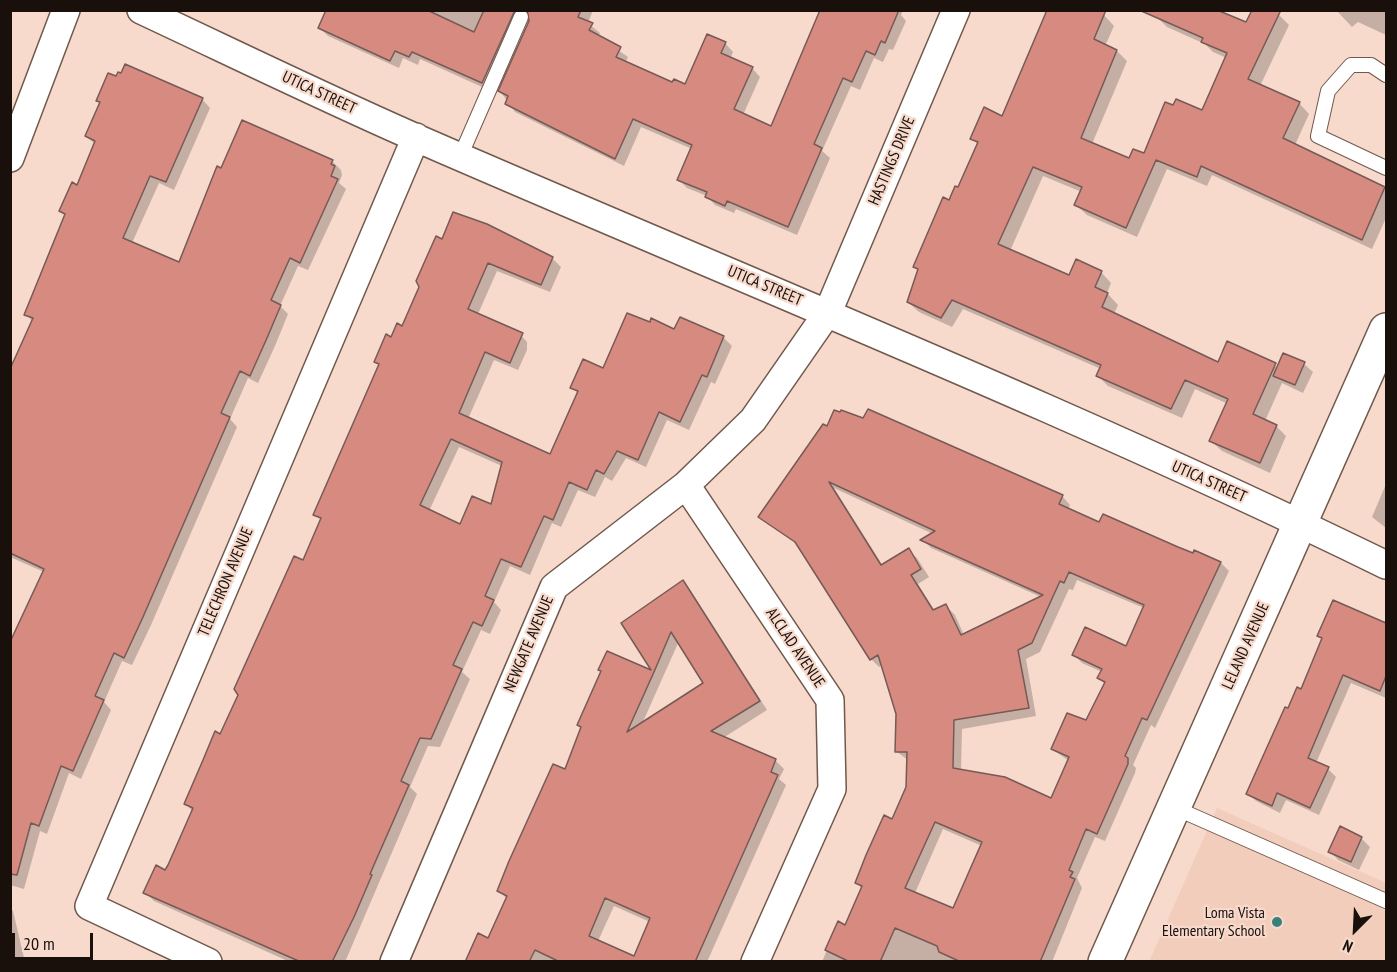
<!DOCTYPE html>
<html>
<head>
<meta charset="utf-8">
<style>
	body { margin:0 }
	#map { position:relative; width:1397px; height:972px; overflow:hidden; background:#f7dacc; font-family:"PT Sans Narrow",sans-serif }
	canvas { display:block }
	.frame { position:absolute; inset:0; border:12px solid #190f0b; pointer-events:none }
	.north { position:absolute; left:1325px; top:900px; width:60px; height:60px; -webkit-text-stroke:4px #f7dacc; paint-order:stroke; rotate:204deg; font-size:16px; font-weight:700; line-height:24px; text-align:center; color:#190f0b }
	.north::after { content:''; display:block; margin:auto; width:21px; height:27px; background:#190f0b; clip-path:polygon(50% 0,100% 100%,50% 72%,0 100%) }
	.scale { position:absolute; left:12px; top:933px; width:81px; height:27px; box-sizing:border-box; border:3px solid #190f0b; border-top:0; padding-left:8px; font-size:18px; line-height:21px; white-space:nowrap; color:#190f0b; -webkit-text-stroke:4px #f7dacc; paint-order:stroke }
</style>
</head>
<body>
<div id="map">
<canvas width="1397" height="972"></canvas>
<div class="frame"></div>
<div class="north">N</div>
<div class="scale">20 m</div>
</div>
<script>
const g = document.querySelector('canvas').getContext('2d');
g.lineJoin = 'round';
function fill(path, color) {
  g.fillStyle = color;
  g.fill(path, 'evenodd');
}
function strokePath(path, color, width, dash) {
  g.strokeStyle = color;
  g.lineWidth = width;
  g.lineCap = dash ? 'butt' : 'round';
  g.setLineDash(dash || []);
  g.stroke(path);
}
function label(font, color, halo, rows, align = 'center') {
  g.font = font + ' "PT Sans Narrow",sans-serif';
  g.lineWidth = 4.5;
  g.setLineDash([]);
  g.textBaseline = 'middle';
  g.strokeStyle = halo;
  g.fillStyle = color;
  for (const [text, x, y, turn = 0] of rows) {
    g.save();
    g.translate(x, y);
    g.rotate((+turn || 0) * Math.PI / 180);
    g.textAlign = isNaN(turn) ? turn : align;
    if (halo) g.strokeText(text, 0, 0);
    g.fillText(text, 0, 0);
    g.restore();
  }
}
const built = new Path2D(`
	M 1217,808 L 1386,883 L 1386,961 L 1149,962 Z`);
const shadow = new Path2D(`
	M 328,10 L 593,10 L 588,23 L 600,33 L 598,36 L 628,57 L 625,63 L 673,84 L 686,86 L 725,43 L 733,52 L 730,59 L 752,68 L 760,77 L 743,115 L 772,128 L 822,10 L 903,10 L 901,15 L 906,21 L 893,50 L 889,49 L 883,62 L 874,58 L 860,90 L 851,86 L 822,151 L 830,158 L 797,235 L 736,209 L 734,213 L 715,205 L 707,196 L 687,188 L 678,179 L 692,149 L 641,127 L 624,166 L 515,112 L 500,91 L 531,21 L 528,16 L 521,22 L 491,91 L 420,59 L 418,65 L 403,58 L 399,68 L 328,36 L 320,28 Z
	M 1042,10 L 1093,10 L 1104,15 L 1114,26 L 1105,46 L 1117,51 L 1127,61 L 1092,144 L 1130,160 L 1145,155 L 1203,112 L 1227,58 L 1213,52 L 1205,44 L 1167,27 L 1157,17 L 1159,10 L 1220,10 L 1219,13 L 1247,24 L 1270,10 L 1279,15 L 1289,25 L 1260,86 L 1299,103 L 1309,114 L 1295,145 L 1386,190 L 1386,218 L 1372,249 L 1212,175 L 1207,186 L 1167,169 L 1137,237 L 1087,215 L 1076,205 L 1082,192 L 1043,176 L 1010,251 L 1070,277 L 1101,272 L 1111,283 L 1107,293 L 1118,305 L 1114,314 L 1219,364 L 1228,343 L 1278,368 L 1284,355 L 1304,364 L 1313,372 L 1303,393 L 1282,383 L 1265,421 L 1276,426 L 1286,436 L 1270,473 L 1222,451 L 1211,441 L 1228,404 L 1195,389 L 1182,418 L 1108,386 L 1098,376 L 1101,369 L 963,309 L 952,327 L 919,312 L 908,302 L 919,271 L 915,266 L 959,189 L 978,145 L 972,138 L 1003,118 L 1047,15 Z
	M 1336,10 L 1386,10 L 1386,35 L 1358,22 L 1352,27 Z
	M 202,99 L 210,108 L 174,190 L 159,183 L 132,243 L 180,264 L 243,122 L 332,161 L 341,170 L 342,175 L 339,183 L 346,189 L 308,270 L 298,266 L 280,306 L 288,314 L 275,346 L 258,383 L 248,378 L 230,419 L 237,427 L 151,625 L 132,665 L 122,661 L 104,702 L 111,710 L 81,779 L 69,773 L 47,834 L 40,831 L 24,889 L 10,885 L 10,646 L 44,572 L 10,557 L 10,360 L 15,362 L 33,322 L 26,314 L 66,216 L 61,211 L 78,187 L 95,144 L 86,136 L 101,103 L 98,100 Z
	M 464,216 L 552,258 L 561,267 L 550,292 L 497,271 L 478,314 L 519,333 L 527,342 L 527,350 L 518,370 L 494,360 L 468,419 L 551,456 L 578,394 L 572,387 L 675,331 L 723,337 L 732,346 L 715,384 L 711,382 L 689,430 L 667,420 L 646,467 L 626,458 L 612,481 L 605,477 L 595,497 L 578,490 L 561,527 L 552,523 L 530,575 L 510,566 L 494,602 L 501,610 L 490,634 L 481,630 L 462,672 L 470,679 L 440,747 L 428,746 L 410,787 L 417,794 L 345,962 L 290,962 L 154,901 L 145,892 L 166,872 L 193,812 L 186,804 L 221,736 L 322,521 L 315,514 L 380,366 L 376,362 L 403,328 L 443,241 ZM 459,447 L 502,466 L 492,506 L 461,526 L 429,511 Z
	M 869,410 L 1062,496 L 1070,505 L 1068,510 L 1100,524 L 1194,555 L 1195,552 L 1221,563 L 1229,571 L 1155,728 L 1151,725 L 1133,765 L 1136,768 L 1135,773 L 1105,841 L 1095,837 L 1077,878 L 1082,888 L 1052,962 L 822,962 L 838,923 L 846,927 L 863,889 L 856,883 L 893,821 L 907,788 L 908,760 L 897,752 L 898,713 L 883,665 L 879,667 L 871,659 L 799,546 L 760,517 L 864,420 ZM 834,488 L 933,534 L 923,540 L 931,548 L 1041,597 L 964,635 L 955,615 L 946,606 L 935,611 L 918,584 L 929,577 L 917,558 L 908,550 L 883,566 ZM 1077,580 L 1144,608 L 1127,648 L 1074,655 L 1082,663 L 1102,672 L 1099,678 L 1105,684 L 1087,722 L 1052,749 L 1069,761 L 1051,800 L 961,771 L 962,729 L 1036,716 L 1026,659 L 1040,652 L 1069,589 L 1073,590 ZM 943,829 L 982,846 L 954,910 L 915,893 Z
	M 1386,484 L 1386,528 L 1372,517 Z
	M 683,582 L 691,591 L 767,710 L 723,738 L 775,760 L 784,769 L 779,779 L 786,785 L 707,962 L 467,962 L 489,940 L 507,899 L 499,891 L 566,771 L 582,728 L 579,725 L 602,672 L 607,653 L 655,674 L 623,623 ZM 679,641 L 705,684 L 642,724 ZM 614,906 L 650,922 L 634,958 L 598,941 Z
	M 1334,601 L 1386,625 L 1386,698 L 1351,683 L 1316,763 L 1328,769 L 1336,777 L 1319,815 L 1286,800 L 1280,813 L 1256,801 L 1248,793 L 1289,710 L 1302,691 L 1323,640 L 1319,635 Z
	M 1361,838 L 1370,847 L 1359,870 L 1338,860 L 1330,851 Z
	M 10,908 L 13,911 L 25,962 L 10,962 Z`);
const building = new Path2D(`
	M 326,10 L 427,10 L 474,32 L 484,10 L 515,10 L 482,83 L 412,52 L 409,57 L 395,51 L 390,61 L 318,28 Z
	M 527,10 L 581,10 L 578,17 L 593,23 L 589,30 L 621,47 L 616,57 L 672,82 L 674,79 L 685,84 L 707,34 L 726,42 L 721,53 L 753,67 L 734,109 L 771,126 L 820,10 L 899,10 L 885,43 L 881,41 L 875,55 L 866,51 L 852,82 L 843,78 L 814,144 L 822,148 L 788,227 L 727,201 L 725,206 L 705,197 L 707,192 L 677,180 L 692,145 L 633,119 L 615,159 L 505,104 L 508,96 L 498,91 L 529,21 Z
	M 1047,10 L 1106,10 L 1094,39 L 1117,50 L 1081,138 L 1129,158 L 1133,149 L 1144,153 L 1165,102 L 1173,105 L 1176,99 L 1202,110 L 1227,53 L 1201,42 L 1203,38 L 1139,10 L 1217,10 L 1246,22 L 1252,10 L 1281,10 L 1248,79 L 1300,102 L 1283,138 L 1385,187 L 1362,240 L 1201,166 L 1197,177 L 1156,160 L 1126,228 L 1074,205 L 1082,187 L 1033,167 L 998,244 L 1069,275 L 1076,259 L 1102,271 L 1095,287 L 1108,293 L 1102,307 L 1218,362 L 1227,341 L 1276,363 L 1253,414 L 1277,425 L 1260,463 L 1209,441 L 1228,399 L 1185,380 L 1171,409 L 1096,376 L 1101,365 L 952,300 L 941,318 L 907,302 L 918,269 L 913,267 L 943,197 L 949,200 L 955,186 L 958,187 L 978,142 L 970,139 L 984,107 L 1002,116 Z
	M 125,64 L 203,98 L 166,182 L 150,176 L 123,238 L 179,262 L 217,166 L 221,168 L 242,120 L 333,160 L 331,164 L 335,166 L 331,176 L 338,179 L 300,263 L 290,258 L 271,300 L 281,305 L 267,338 L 250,376 L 240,371 L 221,413 L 230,417 L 143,617 L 124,658 L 114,653 L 95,696 L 104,700 L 73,771 L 61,766 L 39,826 L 31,823 L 17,875 L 10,874 L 10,642 L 44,569 L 10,553 L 10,369 L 33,318 L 24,315 L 65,214 L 59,211 L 72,182 L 77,185 L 95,141 L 85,136 L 100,102 L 96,101 L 108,73 L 116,76 L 118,72 L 121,73 Z
	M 453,212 L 487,224 L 553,257 L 541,285 L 488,263 L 468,309 L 523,333 L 510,363 L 485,352 L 459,413 L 550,454 L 578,391 L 570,388 L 583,359 L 603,368 L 627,313 L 650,322 L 651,318 L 674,329 L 680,317 L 724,336 L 707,377 L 702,375 L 680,422 L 659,412 L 638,460 L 617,451 L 604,474 L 596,470 L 587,490 L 569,482 L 553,520 L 544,516 L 521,567 L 501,559 L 485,596 L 494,600 L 482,626 L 473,622 L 453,665 L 462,669 L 431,739 L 420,738 L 401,781 L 409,785 L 370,874 L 372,875 L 354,917 L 332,962 L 301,962 L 143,893 L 156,865 L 165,870 L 168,865 L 193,808 L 184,804 L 203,760 L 215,731 L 220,734 L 238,695 L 234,689 L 294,556 L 303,560 L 321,518 L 313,515 L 379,364 L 374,362 L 386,334 L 391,337 L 397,323 L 402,326 L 419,287 L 416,281 L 436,236 L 442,239 ZM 451,439 L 502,462 L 491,504 L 472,496 L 460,524 L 420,505 Z
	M 1283,353 L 1305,362 L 1295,385 L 1273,376 Z
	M 868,409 L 1063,495 L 1059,504 L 1099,522 L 1103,514 L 1178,547 L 1193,553 L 1194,550 L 1221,562 L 1147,720 L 1142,718 L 1125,756 L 1128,758 L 1128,764 L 1097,834 L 1086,829 L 1069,870 L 1073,872 L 1070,877 L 1075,879 L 1040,962 L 961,962 L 939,952 L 937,946 L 895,928 L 880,962 L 850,962 L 825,950 L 838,921 L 845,925 L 862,886 L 855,883 L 866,855 L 884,815 L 892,819 L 906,787 L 907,752 L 895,752 L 896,714 L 878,655 L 870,660 L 795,542 L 758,517 L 823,424 L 827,426 L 834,410 L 840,412 L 841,410 L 863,418 ZM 829,482 L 935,531 L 920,540 L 1043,595 L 961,635 L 946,604 L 933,610 L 911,575 L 921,569 L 909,548 L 881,565 ZM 1069,572 L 1144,605 L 1126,646 L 1085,627 L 1072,655 L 1102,669 L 1097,678 L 1105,682 L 1086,720 L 1067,713 L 1051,749 L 1069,757 L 1051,798 L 1005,777 L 953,768 L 954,720 L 1029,708 L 1018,650 L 1032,643 L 1060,581 L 1064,583 ZM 935,822 L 982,842 L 953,908 L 905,888 Z
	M 683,580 L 760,701 L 711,731 L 776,759 L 771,772 L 778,775 L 695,962 L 560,962 L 535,950 L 529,962 L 465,962 L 478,933 L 488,938 L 507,896 L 497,891 L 509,861 L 553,764 L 565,769 L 581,727 L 577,725 L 601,671 L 598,670 L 607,651 L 651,670 L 621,623 ZM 671,632 L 703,683 L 627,732 L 654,672 ZM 605,898 L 650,918 L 634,956 L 589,936 Z
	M 1333,600 L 1386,623 L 1386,676 L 1380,691 L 1343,675 L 1308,758 L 1329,767 L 1310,808 L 1277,793 L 1272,806 L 1246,794 L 1285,707 L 1288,708 L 1297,687 L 1301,689 L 1322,638 L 1317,636 Z
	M 1340,826 L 1362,837 L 1351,862 L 1328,852 Z`);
const service = new Path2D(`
	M 1386,75 L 1371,65 L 1351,65 L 1328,91 L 1318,136 L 1386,168
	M 460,157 L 521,17
	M 1173,807 L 1386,901`);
const minor = new Path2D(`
	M 141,10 C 235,54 327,99 421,140 C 743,280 1071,411 1386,565
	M 10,158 L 66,10
	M 686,485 L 830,700 L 832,789 L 755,962
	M 208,962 L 89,906 L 416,137
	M 394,962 L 554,587 L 686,485 L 753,420 L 828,312 L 956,10`);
const tertiary = new Path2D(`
	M 1105,962 L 1386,330`);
const markers = [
	[1277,922,6,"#398079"]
];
const streetNames = [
	["UTICA STREET",319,93,25],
	["HASTINGS DRIVE",892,161,-67],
	["UTICA STREET",765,286,23],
	["UTICA STREET",1209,482,24],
	["TELECHRON AVENUE",226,582,-67],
	["NEWGATE AVENUE",529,644,-67],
	["LELAND AVENUE",1246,646,-66],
	["ALCLAD AVENUE",795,648,56]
];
const poiNames = [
	["Loma Vista",1265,913],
	["Elementary School",1265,931]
];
fill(built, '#f2cdbc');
fill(shadow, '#0003');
fill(building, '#d78a7f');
strokePath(building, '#765a56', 1.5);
strokePath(service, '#70584c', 16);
strokePath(minor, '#70584c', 30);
strokePath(tertiary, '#70584c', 36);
strokePath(service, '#fff', 14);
strokePath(minor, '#fff', 27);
strokePath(tertiary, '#fff', 33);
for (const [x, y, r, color] of markers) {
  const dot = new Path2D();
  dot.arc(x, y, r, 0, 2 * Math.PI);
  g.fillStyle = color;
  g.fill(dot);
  strokePath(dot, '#f7dacc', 2);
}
label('16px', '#190f0b', '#f7dacc', streetNames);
label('16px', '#190f0b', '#f7dacc', poiNames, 'right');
</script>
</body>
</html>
